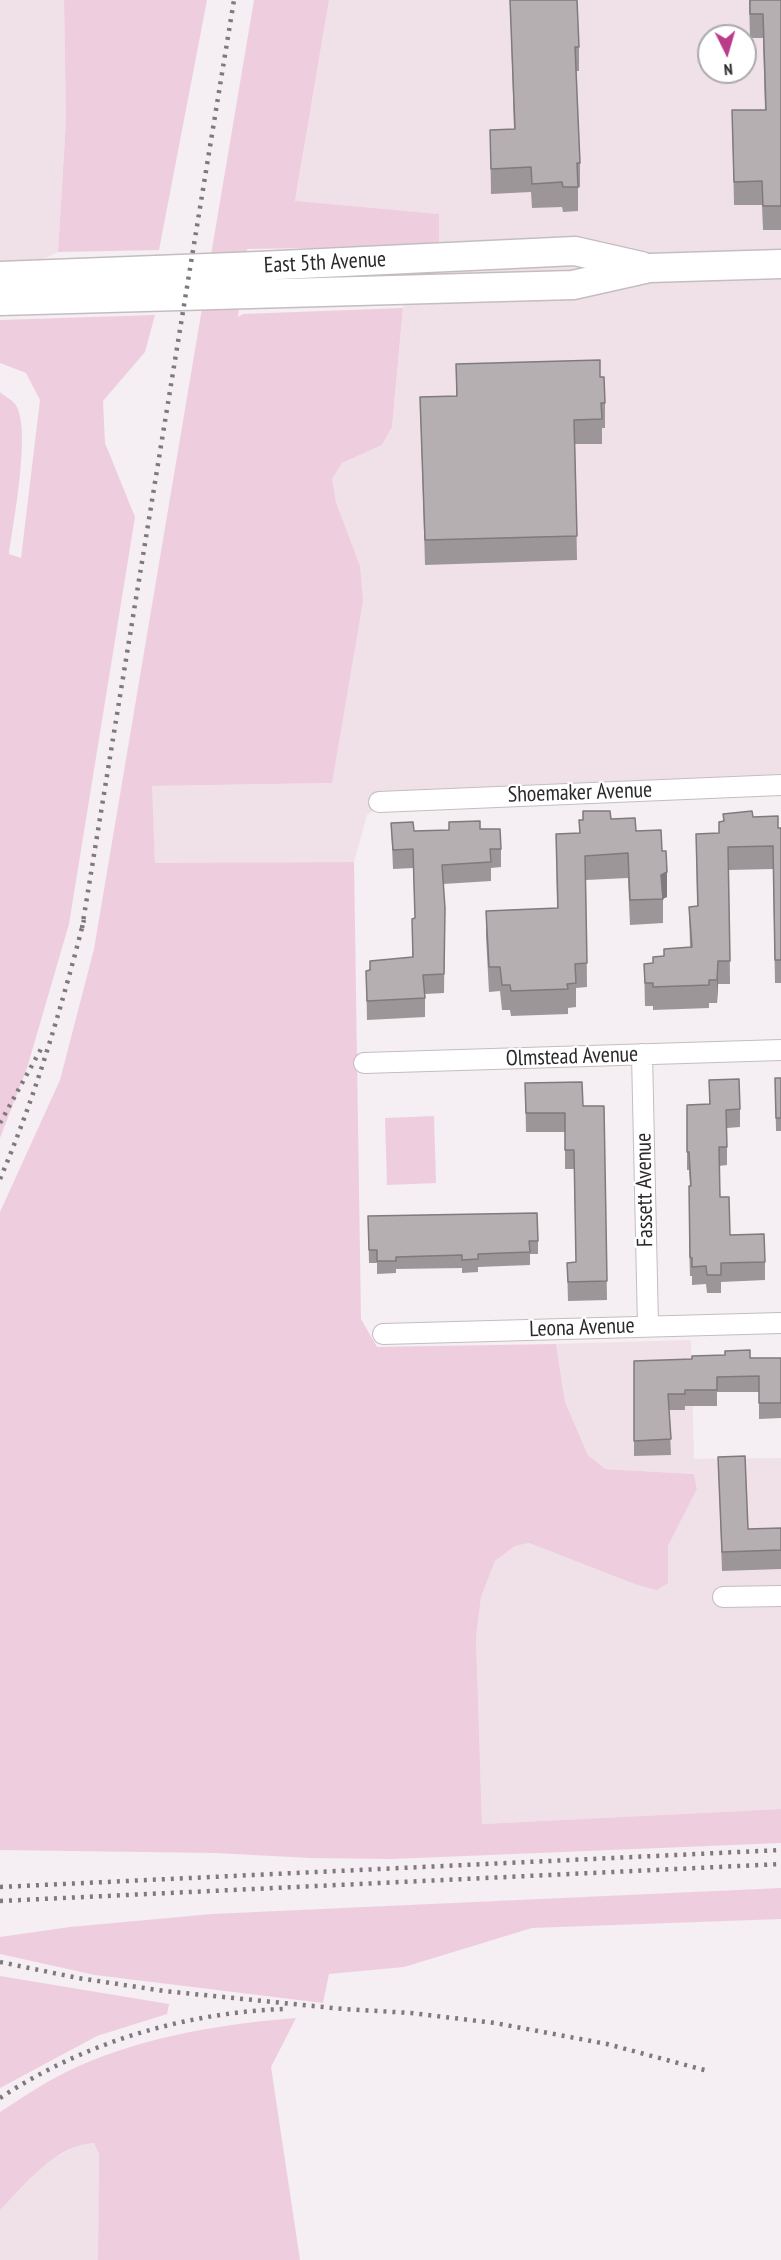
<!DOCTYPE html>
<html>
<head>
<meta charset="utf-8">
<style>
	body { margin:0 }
	#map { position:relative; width:781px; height:2260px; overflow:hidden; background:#f5eef2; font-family:"PT Sans Narrow",sans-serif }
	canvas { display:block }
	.north { position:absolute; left:697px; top:24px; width:60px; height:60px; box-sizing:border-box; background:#fff; border:2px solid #aba9aa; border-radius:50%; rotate:175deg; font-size:16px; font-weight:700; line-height:24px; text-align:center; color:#2c292b }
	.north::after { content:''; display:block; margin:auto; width:21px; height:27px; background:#b93c8a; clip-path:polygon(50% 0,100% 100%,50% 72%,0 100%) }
</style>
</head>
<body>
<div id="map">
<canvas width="781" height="2260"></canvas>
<div class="north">N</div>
</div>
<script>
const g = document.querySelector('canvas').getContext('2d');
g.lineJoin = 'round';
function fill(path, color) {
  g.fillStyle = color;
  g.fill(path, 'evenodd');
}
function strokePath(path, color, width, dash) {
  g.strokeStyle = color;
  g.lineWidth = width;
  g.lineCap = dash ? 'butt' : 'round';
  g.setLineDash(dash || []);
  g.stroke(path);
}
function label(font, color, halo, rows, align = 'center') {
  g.font = font + ' "PT Sans Narrow",sans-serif';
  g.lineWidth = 4.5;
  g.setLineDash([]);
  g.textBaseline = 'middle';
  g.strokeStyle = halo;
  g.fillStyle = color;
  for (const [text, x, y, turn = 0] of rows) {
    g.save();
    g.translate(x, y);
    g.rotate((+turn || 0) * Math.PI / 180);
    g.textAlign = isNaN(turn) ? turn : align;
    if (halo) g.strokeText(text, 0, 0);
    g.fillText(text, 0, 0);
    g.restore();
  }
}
const built = new Path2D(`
	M 0,0 L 64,0 L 66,120 L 58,252 L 0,279 Z
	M 329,0 L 781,0 L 781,786 L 389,798 L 367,815 L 354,862 L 155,864 L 151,786 L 332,783 L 360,566 L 336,502 L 332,479 L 342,463 L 382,445 L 392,427 L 409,247 L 439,214 L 295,202 ZM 709,36 L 745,36 L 745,72 L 709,72 Z
	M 691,1340 L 694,1459 L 781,1458 L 781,1809 L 482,1824 L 476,1637 L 481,1597 L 495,1561 L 515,1546 L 529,1543 L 637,1585 L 657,1589 L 668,1583 L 668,1546 L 697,1489 L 694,1474 L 604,1469 L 588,1455 L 565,1402 L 556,1344 Z
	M 82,2143 L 94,2143 L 99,2154 L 98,2260 L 0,2260 L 0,2210 L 45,2163 Z`);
const green = new Path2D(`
	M 64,0 L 207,0 L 159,250 L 58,252 L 66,120 Z
	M 254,0 L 329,0 L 295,201 L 439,214 L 439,246 L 247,249 L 238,317 L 243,314 L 403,308 L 392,427 L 382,445 L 342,463 L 332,479 L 336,502 L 360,566 L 363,601 L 332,783 L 152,786 L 155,863 L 354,862 L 361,1319 L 377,1347 L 556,1344 L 565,1402 L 588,1455 L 605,1469 L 694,1474 L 697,1489 L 668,1546 L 668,1583 L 657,1590 L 637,1585 L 529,1543 L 515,1546 L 495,1561 L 481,1597 L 476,1637 L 482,1824 L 781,1809 L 781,1843 L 392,1859 L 310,1858 L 216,1853 L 0,1850 L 0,1212 L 60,1080 L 94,949 Z
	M 155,315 L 145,352 L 103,401 L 105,443 L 135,517 L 69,924 L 27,1068 L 0,1138 L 0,392 C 4,396 11,399 15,404 C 32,426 13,524 9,554 L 21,558 L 40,400 L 26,373 L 0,363 L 0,320 Z
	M 434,1116 L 436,1183 L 387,1185 L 385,1118 Z
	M 781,1888 L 781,1919 L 532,1928 L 404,1967 L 329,1974 L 323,2003 L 95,1975 L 0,1954 L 0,1937 L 70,1927 L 212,1914 Z
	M 0,1976 L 169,2004 L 167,2014 L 97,2036 L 0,2088 Z
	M 296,2018 L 271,2067 L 300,2260 L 98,2260 L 99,2154 L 94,2143 C 56,2144 25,2185 0,2210 L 0,2112 C 25,2096 51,2078 79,2066 C 147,2036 222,2024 296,2018 Z`);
const minor = new Path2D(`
	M 379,802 L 781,785
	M 642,1054 L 648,1326
	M 364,1063 L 781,1050
	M 383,1334 L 781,1323
	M 723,1597 L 781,1596`);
const secondary = new Path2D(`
	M 0,276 L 259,266 L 575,251 L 641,266
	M 0,301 L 573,285 L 649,268 L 781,264`);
const rail = new Path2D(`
	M 82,928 L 234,0
	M 0,1123 L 41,1049
	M 0,1179 C 36,1095 61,1009 84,920
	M 0,1887 L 781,1850
	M 0,1901 L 781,1864
	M 0,1962 L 78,1978 L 164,1991 L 343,2009 L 411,2013 L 495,2023 L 607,2044 L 708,2071
	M 0,2098 C 83,2043 183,2013 283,2009`);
const wall = new Path2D(`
	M 510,0 L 579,47 L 579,71 L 576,71 L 580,163 L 580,187 L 578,188 L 578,211 L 563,212 L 562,207 L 532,208 L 531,192 L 491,194 L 490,130 L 514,129 Z
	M 749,0 L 781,0 L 781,230 L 763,230 L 762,205 L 734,205 L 732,110 L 765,110 L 763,38 L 750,38 Z
	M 456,364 L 600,377 L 605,403 L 605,428 L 602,428 L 602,444 L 575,444 L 577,560 L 425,565 L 420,397 L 456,396 Z
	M 583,811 L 611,819 L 636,831 L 662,851 L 667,897 L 663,899 L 663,923 L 630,925 L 628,878 L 586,880 L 587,987 L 576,988 L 576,1007 L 568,1008 L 568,1014 L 511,1016 L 510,1010 L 502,1010 L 500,991 L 489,992 L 486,936 L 486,911 L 557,908 L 556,834 L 579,833 L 579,820 L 583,820 Z
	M 723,814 L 753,817 L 778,828 L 781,828 L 781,983 L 775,983 L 773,869 L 729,870 L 730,984 L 718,984 L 717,1003 L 709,1003 L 709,1008 L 653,1010 L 653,1006 L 645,1006 L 644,964 L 653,963 L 664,956 L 690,947 L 689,907 L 697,906 L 696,834 L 719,833 L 719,822 L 723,822 Z
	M 391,823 L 414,831 L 480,829 L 501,849 L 501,867 L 491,868 L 491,881 L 443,884 L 445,908 L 444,993 L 425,994 L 425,1017 L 367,1020 L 366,971 L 370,970 L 370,961 L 412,957 L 415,918 L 413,868 L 393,869 Z
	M 775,1078 L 781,1078 L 781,1131 L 776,1131 Z
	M 709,1080 L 740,1109 L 740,1127 L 727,1128 L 727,1165 L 719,1166 L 720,1197 L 730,1235 L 765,1262 L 765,1280 L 721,1282 L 721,1293 L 707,1293 L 706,1284 L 692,1285 L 692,1276 L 690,1276 L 689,1244 L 690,1186 L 689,1170 L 687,1170 L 687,1105 L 709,1104 Z
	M 525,1083 L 583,1106 L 604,1106 L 607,1300 L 568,1301 L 567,1263 L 576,1262 L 574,1169 L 565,1169 L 565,1132 L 526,1132 Z
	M 368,1216 L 538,1241 L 538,1254 L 530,1254 L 530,1265 L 478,1267 L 478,1272 L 462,1273 L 462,1268 L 396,1269 L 396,1273 L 377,1274 L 377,1263 L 369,1263 Z
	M 781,1358 L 781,1418 L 759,1419 L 759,1392 L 717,1392 L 717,1406 L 685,1406 L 685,1410 L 669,1410 L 671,1455 L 634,1456 L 634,1361 Z
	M 718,1457 L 748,1529 L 781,1528 L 781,1569 L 722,1571 Z`);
const shadedWall = new Path2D(`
	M 667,872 L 667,897 L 661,899 L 661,875 Z
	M 718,961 L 718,984 L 717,1003 L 717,980 Z`);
const building = new Path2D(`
	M 510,0 L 577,0 L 579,47 L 575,47 L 580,163 L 577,163 L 578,187 L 563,187 L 562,182 L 532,184 L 531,167 L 491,169 L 490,130 L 515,129 Z
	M 750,0 L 781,0 L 781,206 L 763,206 L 762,181 L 734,182 L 732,110 L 766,110 L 763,14 L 750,14 Z
	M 600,360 L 600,377 L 604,377 L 605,403 L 601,403 L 602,419 L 574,420 L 577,536 L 425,540 L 420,397 L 457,396 L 456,364 Z
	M 583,811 L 610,811 L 611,819 L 635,818 L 636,831 L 661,830 L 662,851 L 666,851 L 667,872 L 661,875 L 663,899 L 630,900 L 628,853 L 585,856 L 587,963 L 575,964 L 576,983 L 567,984 L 568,989 L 511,991 L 510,985 L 502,985 L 500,967 L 489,967 L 486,911 L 558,908 L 556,834 L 580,833 L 579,820 L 583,820 Z
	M 752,811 L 753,817 L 778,816 L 778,828 L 781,828 L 781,960 L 775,960 L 773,846 L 728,847 L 730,961 L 718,961 L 717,980 L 709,980 L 709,985 L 653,987 L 653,983 L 645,983 L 644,964 L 653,963 L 653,957 L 664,956 L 664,949 L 692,947 L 689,907 L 698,906 L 696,834 L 719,833 L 719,822 L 724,821 L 723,814 Z
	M 480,821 L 480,829 L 500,829 L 501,849 L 490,849 L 491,862 L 442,865 L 445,908 L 444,974 L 423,975 L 425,998 L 367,1001 L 366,971 L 370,970 L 370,961 L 413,957 L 412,919 L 415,918 L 413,849 L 393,850 L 391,823 L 413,822 L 414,831 L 449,830 L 449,822 Z
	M 775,1078 L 781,1078 L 781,1118 L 776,1118 Z
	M 739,1079 L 740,1109 L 726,1110 L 727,1147 L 719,1147 L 720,1197 L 729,1197 L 730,1235 L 764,1234 L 765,1262 L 721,1263 L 721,1275 L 707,1275 L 706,1266 L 692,1267 L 692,1258 L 690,1257 L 689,1186 L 691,1186 L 689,1152 L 687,1152 L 687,1105 L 710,1104 L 709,1080 Z
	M 582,1082 L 583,1106 L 604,1106 L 607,1281 L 568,1282 L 567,1263 L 576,1262 L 574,1150 L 565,1150 L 565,1113 L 526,1113 L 525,1083 Z
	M 537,1213 L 538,1241 L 529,1241 L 530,1252 L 478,1254 L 478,1259 L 462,1260 L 462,1255 L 396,1257 L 396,1261 L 377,1261 L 377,1250 L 369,1250 L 368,1216 Z
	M 750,1350 L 750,1358 L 781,1358 L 781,1403 L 759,1403 L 759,1376 L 717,1377 L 717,1390 L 685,1390 L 685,1394 L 668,1394 L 671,1439 L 634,1441 L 634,1361 L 692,1359 L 692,1356 L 725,1355 L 725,1351 Z
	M 745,1456 L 748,1529 L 781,1528 L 781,1550 L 722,1552 L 718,1457 Z`);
const streetNames = [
	["East 5th Avenue",325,263,-3],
	["Shoemaker Avenue",580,793,-2],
	["Olmstead Avenue",572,1057,-2],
	["Fassett Avenue",645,1190,-91],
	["Leona Avenue",582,1328,-2]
];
fill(built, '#f0e1e9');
fill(green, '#eecede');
strokePath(minor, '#c4bdc0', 22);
strokePath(secondary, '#c4bdc0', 31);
strokePath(minor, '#fff', 20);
strokePath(secondary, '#fff', 28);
strokePath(rail, '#7e797c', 4.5, [3, 6]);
fill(wall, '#9d9699');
fill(shadedWall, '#7f7a7d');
fill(building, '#b6afb2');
strokePath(building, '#7f7a7d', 1.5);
label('22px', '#2c292b', '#fff', streetNames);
</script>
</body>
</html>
